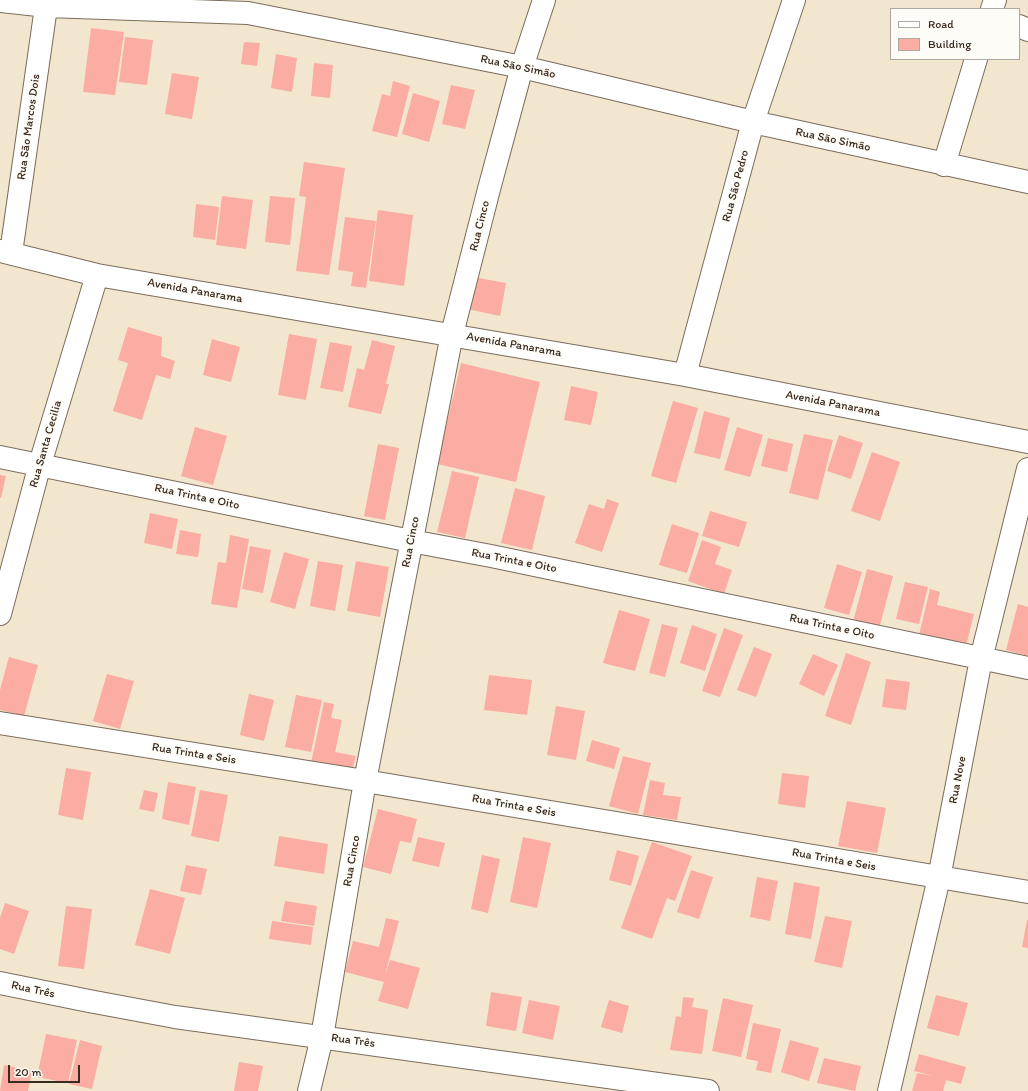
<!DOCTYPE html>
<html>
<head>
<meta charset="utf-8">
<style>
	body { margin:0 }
	#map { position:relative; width:1028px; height:1091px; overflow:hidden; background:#f2e7ce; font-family:Itim,sans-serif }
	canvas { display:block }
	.legend { position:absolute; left:890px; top:8px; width:130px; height:52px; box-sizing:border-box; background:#fdfcf7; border:1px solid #afa8a0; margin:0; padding:5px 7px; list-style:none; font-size:12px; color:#3b2a1e }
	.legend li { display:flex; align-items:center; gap:8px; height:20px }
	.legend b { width:20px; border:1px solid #afa8a0 }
	.scale { position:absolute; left:8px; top:1065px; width:72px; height:18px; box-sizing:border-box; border:2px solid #3b2a1e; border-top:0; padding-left:5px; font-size:12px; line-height:14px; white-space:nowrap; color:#3b2a1e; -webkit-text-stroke:3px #fdfcf7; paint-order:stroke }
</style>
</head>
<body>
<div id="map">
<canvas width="1028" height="1091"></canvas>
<ul class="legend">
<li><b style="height:5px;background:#fff"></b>Road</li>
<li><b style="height:11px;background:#fbaca3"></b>Building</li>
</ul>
<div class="scale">20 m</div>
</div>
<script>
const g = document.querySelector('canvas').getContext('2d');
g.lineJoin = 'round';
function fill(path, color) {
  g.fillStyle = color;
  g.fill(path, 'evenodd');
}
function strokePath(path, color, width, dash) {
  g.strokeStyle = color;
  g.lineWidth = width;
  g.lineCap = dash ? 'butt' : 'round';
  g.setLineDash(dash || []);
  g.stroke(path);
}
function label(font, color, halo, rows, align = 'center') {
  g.font = font + ' Itim,sans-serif';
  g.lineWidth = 4;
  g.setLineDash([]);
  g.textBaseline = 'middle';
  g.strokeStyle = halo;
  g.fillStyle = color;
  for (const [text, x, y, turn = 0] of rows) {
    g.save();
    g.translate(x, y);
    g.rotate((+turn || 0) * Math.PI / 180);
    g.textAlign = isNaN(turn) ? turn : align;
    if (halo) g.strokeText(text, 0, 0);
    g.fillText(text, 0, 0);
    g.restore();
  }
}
const building = new Path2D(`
	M 91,28 L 124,32 L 115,95 L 83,92 Z
	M 125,37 L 153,40 L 147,85 L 119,82 Z
	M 244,42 L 260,43 L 257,66 L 241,64 Z
	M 276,54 L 297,58 L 292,92 L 271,88 Z
	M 314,63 L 333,65 L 330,98 L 311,96 Z
	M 172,73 L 199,77 L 192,119 L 165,114 Z
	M 393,81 L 410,86 L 397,137 L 372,131 L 382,94 L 390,96 Z
	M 451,85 L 475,90 L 465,129 L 442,124 Z
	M 413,93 L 440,101 L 429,142 L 402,134 Z
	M 304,162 L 345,168 L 329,275 L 296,271 L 306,197 L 299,196 Z
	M 222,196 L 253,200 L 246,249 L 216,245 Z
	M 270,196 L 295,198 L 290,245 L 265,242 Z
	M 196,204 L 219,207 L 215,240 L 193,237 Z
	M 378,210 L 413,215 L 404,286 L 369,281 Z
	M 345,217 L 376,221 L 366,288 L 351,286 L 353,272 L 338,270 Z
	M 473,277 L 506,283 L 500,316 L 467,309 Z
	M 128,327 L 162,337 L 161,356 L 175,361 L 170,379 L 156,375 L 142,420 L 113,411 L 128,363 L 118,360 Z
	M 289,334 L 317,339 L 306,400 L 278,395 Z
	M 212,339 L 240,347 L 231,382 L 203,375 Z
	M 372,340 L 395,346 L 386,384 L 389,384 L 381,414 L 348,407 L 357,368 L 364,370 Z
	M 330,342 L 352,346 L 343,392 L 320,388 Z
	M 461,363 L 540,382 L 516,482 L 437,464 Z
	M 571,386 L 598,392 L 591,425 L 564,420 Z
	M 673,401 L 698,408 L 676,483 L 651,476 Z
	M 704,411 L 730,418 L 720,459 L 694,453 Z
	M 195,427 L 227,436 L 213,485 L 181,476 Z
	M 737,427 L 763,435 L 750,477 L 724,470 Z
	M 804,434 L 833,440 L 818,500 L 789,493 Z
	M 839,435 L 863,443 L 851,479 L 827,471 Z
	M 768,438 L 793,444 L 787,472 L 761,466 Z
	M 378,444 L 399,448 L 385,520 L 364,516 Z
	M 872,452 L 900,462 L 880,521 L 851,511 Z
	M 452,471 L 479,477 L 465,538 L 437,532 Z
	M 0,475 L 6,476 L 1,498 L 0,498 Z
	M 515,488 L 545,496 L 532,550 L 501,543 Z
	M 607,499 L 619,503 L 602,552 L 575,543 L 589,504 L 604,509 Z
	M 710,511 L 747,522 L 739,547 L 702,536 Z
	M 150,513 L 178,519 L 172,549 L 144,543 Z
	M 672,524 L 699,533 L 687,573 L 659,565 Z
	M 180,530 L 201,534 L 198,557 L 176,554 Z
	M 230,535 L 249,539 L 237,608 L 211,604 L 218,562 L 226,563 Z
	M 702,540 L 721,547 L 715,564 L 732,570 L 724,594 L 688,581 Z
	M 250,546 L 271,550 L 263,593 L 242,589 Z
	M 284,552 L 309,559 L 295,609 L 270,602 Z
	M 318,561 L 343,565 L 335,611 L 310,606 Z
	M 356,561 L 389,567 L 380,617 L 347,611 Z
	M 837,564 L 862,572 L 849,615 L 824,608 Z
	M 867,569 L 893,576 L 879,629 L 853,622 Z
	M 905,582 L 928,587 L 919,624 L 896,619 Z
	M 930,589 L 940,592 L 937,605 L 974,614 L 966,646 L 919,635 Z
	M 1018,604 L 1028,607 L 1028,656 L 1006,650 Z
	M 619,610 L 650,619 L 635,671 L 603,663 Z
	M 662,624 L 678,628 L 665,677 L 649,673 Z
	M 692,625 L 717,634 L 705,671 L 680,663 Z
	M 724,628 L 743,635 L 720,697 L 702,691 Z
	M 754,647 L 772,654 L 756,697 L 737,690 Z
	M 846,653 L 871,662 L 851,725 L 825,716 Z
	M 813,654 L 838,665 L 824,696 L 799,684 Z
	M 9,657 L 38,665 L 24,716 L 0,710 L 0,690 Z
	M 107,674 L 134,681 L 120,729 L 93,721 Z
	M 489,675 L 532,680 L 527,715 L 484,710 Z
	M 886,679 L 910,682 L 906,710 L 882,707 Z
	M 249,694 L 274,700 L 264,741 L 240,735 Z
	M 296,695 L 322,700 L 311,752 L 285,747 Z
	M 324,702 L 334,704 L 331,718 L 342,720 L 335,752 L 356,756 L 352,771 L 311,763 Z
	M 556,706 L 585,711 L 576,760 L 547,755 Z
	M 592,740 L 620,748 L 614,769 L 586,761 Z
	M 623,756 L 651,763 L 638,814 L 609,806 Z
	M 66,768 L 91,772 L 83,820 L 58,815 Z
	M 782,773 L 809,776 L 805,808 L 778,804 Z
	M 650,780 L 665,783 L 663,795 L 681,797 L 677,820 L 643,815 Z
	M 168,782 L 196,787 L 189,825 L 162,819 Z
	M 144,790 L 158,793 L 154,812 L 139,809 Z
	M 200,790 L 228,795 L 219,842 L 191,836 Z
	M 847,801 L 886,808 L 877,853 L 838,846 Z
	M 378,809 L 417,819 L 411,843 L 400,841 L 391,874 L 363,867 Z
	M 279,836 L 328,844 L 324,874 L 274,866 Z
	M 418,837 L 445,843 L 439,867 L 412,861 Z
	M 523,837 L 551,843 L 537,908 L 510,902 Z
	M 652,842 L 692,856 L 675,901 L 667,898 L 652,939 L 621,928 Z
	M 617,850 L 639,856 L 631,886 L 609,880 Z
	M 482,855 L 500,859 L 488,913 L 471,909 Z
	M 186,865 L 207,869 L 201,895 L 180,891 Z
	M 691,870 L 713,877 L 699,919 L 677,912 Z
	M 757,877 L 778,881 L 770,921 L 750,917 Z
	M 794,882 L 820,887 L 811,939 L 785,934 Z
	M 150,889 L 185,898 L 170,954 L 135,945 Z
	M 285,901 L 317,906 L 314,926 L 281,921 Z
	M 5,903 L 29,911 L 14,954 L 0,949 L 0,918 Z
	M 66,906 L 92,909 L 84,969 L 58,966 Z
	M 825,916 L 852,921 L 842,968 L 814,962 Z
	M 386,918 L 399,921 L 385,975 L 390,960 L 420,968 L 408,1009 L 378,1001 L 384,982 L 345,972 L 353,941 L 379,947 Z
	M 1027,920 L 1028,920 L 1028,948 L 1022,947 Z
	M 272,921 L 313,927 L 311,945 L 269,939 Z
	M 491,992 L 522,997 L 516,1031 L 486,1026 Z
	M 936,995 L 968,1003 L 959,1036 L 927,1028 Z
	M 683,997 L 694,998 L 692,1007 L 708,1010 L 702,1054 L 670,1050 L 676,1016 L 681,1017 Z
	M 723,998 L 753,1005 L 741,1057 L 712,1051 Z
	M 529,1000 L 560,1006 L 553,1040 L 522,1033 Z
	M 609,1000 L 629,1006 L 622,1033 L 601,1027 Z
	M 753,1023 L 781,1029 L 771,1073 L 756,1070 L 758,1061 L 746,1059 Z
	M 46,1034 L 77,1040 L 68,1083 L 37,1077 Z
	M 80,1040 L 102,1046 L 92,1089 L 69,1084 Z
	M 790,1040 L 819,1048 L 809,1081 L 781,1072 Z
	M 919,1054 L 966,1067 L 961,1084 L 946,1080 L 943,1091 L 912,1091 L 917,1073 L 934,1076 L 914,1071 Z
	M 824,1058 L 861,1066 L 855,1091 L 817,1083 Z
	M 239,1062 L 263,1066 L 258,1091 L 234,1091 Z
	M 4,1065 L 32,1071 L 28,1091 L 0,1091 Z`);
const minor = new Path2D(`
	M 0,1 L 47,6 L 248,13 L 522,67 L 753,122 L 1028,182
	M 992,9 L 995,0
	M 1019,26 L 1028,30
	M 944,165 L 976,59
	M 0,251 L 97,275 L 685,375 L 1028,442
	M 11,253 L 47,0
	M 685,375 L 753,122 L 794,0
	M 0,457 L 411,541 L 491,556 L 1028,668
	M 0,614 L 40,464 L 97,275
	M 0,723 L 365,781 L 1028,892
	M 0,983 L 89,1001 L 175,1017 L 708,1091
	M 309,1091 L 322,1037 L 365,781 L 452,334 L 489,189 L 522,67 L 544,0
	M 889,1091 L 939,878 L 981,659 L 1028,469`);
const streetNames = [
	["Rua São Simão",518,67,12],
	["Rua São Marcos Dois",29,127,-82],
	["Rua São Simão",833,140,12],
	["Rua São Pedro",736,186,-75],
	["Rua Cinco",480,226,-76],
	["Avenida Panarama",195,291,10],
	["Avenida Panarama",514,345,10],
	["Avenida Panarama",833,404,11],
	["Rua Santa Cecilia",46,444,-74],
	["Rua Trinta e Oito",197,497,12],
	["Rua Cinco",411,542,-79],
	["Rua Trinta e Oito",514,561,11],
	["Rua Trinta e Oito",832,627,12],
	["Rua Trinta e Seis",194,754,9],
	["Rua Nove",958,780,-79],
	["Rua Trinta e Seis",514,806,10],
	["Rua Trinta e Seis",834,860,10],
	["Rua Cinco",352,861,-80],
	["Rua Três",33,990,12],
	["Rua Três",353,1041,8]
];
fill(building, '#fbaca3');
strokePath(minor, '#7b6c5c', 24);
strokePath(minor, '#fff', 22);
label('12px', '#3b2a1e', '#fdfcf7', streetNames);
</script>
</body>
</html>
